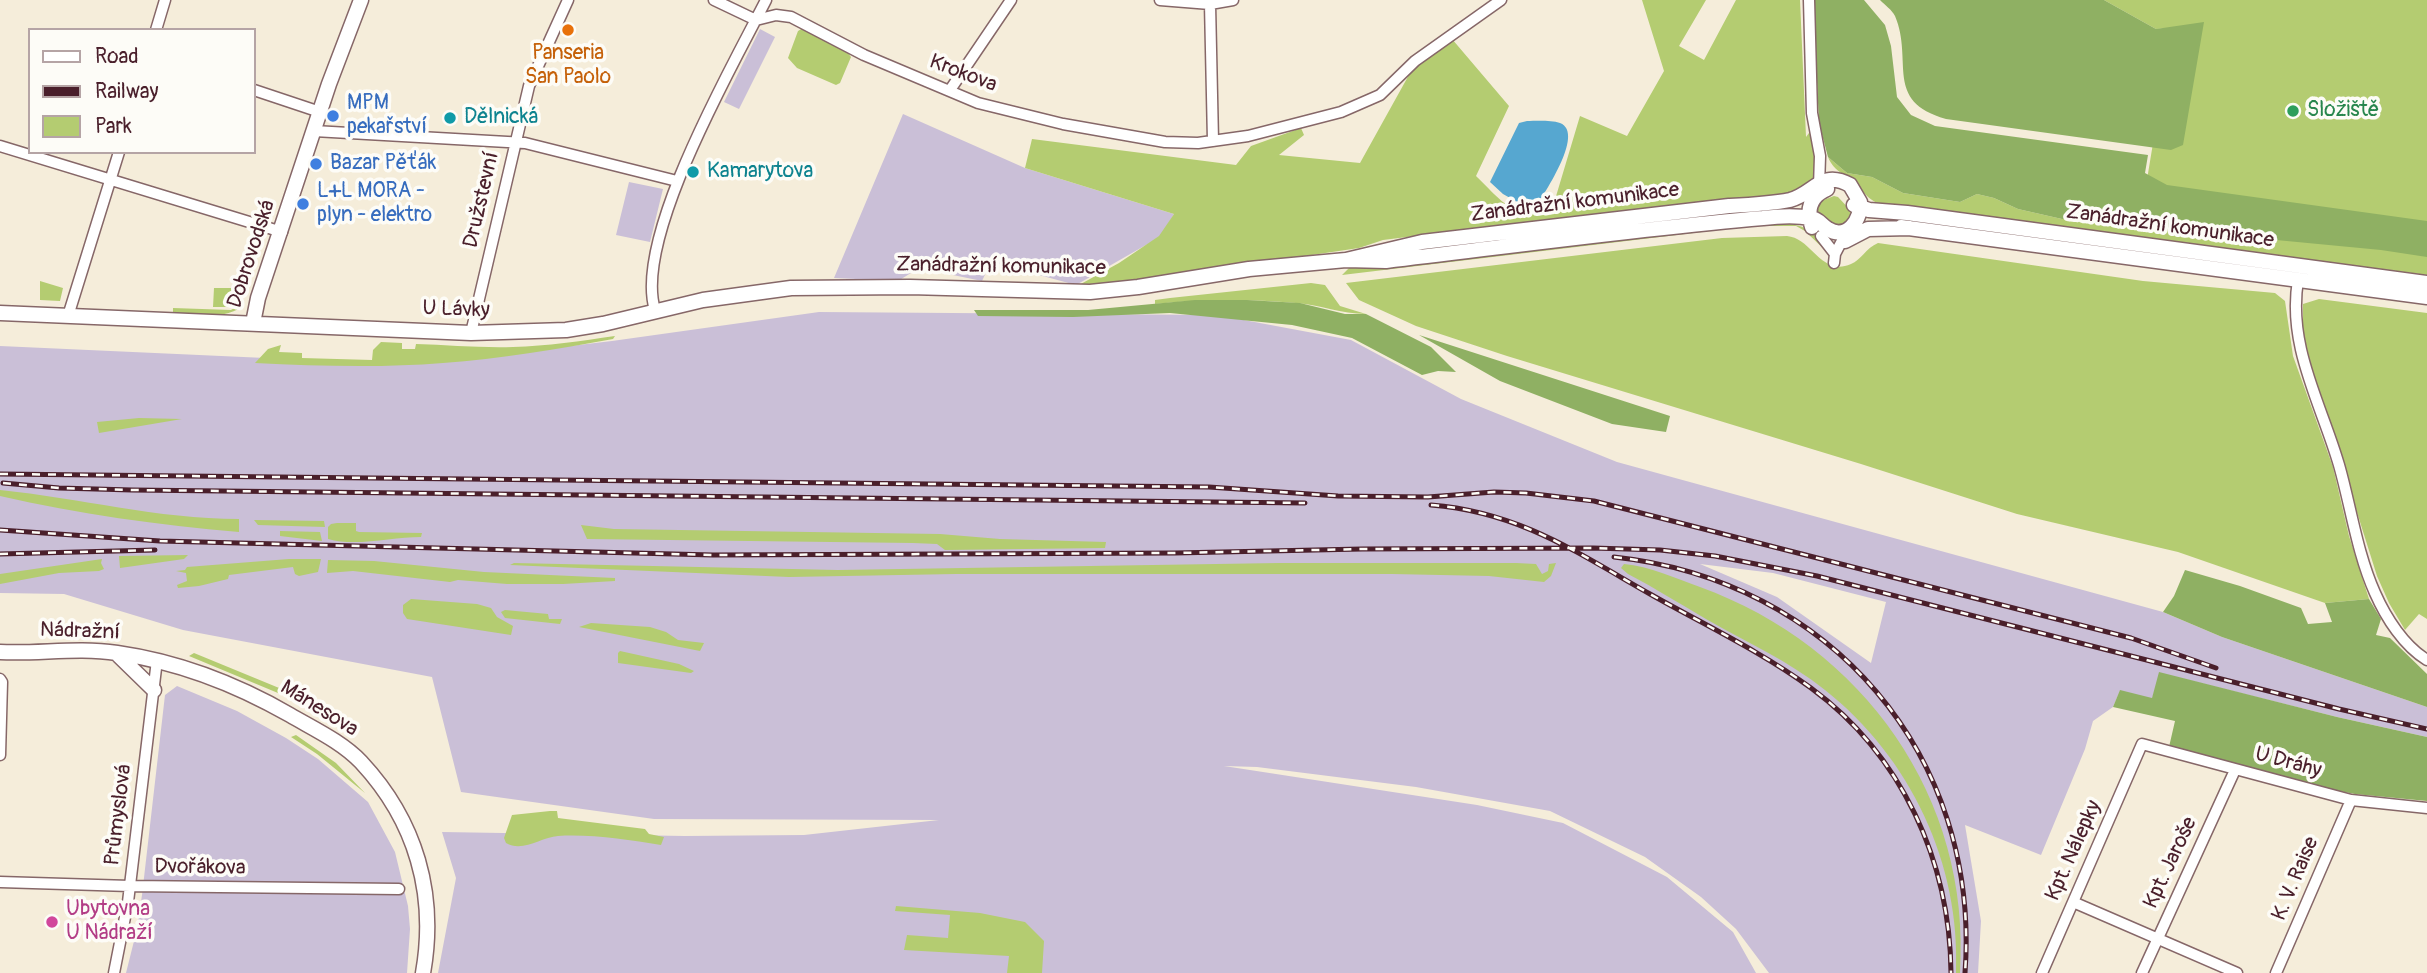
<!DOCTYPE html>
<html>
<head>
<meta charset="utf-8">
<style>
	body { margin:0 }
	#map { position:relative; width:2427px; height:973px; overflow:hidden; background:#f5edda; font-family:Pangolin,sans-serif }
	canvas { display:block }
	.legend { position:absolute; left:28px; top:28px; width:228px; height:126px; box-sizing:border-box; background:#fdfcf7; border:2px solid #b5a4a5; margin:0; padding:9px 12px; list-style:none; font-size:21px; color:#4a1f2b }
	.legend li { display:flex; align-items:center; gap:14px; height:35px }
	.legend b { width:35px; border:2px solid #b5a4a5 }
</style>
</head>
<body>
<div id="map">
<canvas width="2427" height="973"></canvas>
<ul class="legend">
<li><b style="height:9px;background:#fff"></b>Road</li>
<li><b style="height:9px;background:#4a1f2b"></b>Railway</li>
<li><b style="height:19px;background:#b4cc71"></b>Park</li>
</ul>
</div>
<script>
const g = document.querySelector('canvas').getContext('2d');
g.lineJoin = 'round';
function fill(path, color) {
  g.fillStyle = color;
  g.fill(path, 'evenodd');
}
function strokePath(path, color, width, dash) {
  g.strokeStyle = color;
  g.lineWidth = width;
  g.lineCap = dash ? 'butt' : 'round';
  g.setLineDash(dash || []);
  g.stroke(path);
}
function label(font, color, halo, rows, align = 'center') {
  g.font = font + ' Pangolin,sans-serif';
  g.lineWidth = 7;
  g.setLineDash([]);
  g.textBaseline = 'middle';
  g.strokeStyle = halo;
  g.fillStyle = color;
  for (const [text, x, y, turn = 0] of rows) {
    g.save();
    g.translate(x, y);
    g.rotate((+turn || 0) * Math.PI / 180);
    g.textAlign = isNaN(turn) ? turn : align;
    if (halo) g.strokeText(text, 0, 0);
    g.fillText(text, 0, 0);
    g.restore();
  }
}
const industrial = new Path2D(`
	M 760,29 L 775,37 L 739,109 L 724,102 Z
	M 903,114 L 1025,168 L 1174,214 L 1160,237 L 1076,285 L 991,262 L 982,281 L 919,268 L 898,281 L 834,278 Z
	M 629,182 L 663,189 L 650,242 L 616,235 Z
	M 819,312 L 1217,315 L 1351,340 L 1461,399 L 1617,462 L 2163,612 L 2222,637 L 2427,707 L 2427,737 L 2337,717 L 2160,673 L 2152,699 L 2120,691 L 2113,707 L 2093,721 L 2085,749 L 2041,855 L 1965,825 L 1981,921 L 1978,973 L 1769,973 L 1736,929 L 1701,897 L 1645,857 L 1550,811 L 1416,787 L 1257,767 L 1224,766 L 1477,805 L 1563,823 L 1667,877 L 1733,932 L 1756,973 L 438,973 L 456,878 L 442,832 L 685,836 L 804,835 L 939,820 L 654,819 L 461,792 L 432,677 L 183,630 L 64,594 L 0,593 L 0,346 L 376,363 L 460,359 L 612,341 ZM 1700,564 L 1773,573 L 1886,602 L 1871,663 L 1777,597 Z
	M 177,686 L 237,711 L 286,738 L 318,759 L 368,802 L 395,852 L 408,906 L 410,929 L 407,973 L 126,973 L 137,929 L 142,895 L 165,695 Z`);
const green = new Path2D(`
	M 1642,0 L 1706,0 L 1679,46 L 1704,60 L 1736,0 L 1800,0 L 1806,137 L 1812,129 L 1817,151 L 1817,177 L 1805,189 L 1783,197 L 1712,201 L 1415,236 L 1383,240 L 1359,248 L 1143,280 L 1079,285 L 1119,263 L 1159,236 L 1174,214 L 1025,168 L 1032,139 L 1236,165 L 1251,146 L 1301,128 L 1304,135 L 1279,155 L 1360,163 L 1415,64 L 1452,39 L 1509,106 L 1476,176 C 1503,202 1510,217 1551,213 L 1580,116 L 1627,136 L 1664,71 Z
	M 2104,0 L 2427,0 L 2427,275 L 1877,203 C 1867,198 1864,192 1856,184 C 1846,173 1835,174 1828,157 L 1847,173 L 1872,177 L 1903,193 L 1960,202 L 1977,194 L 1994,198 L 2018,209 L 2062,219 L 2107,219 L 2203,233 L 2274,240 L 2140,222 L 2172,28 L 2156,29 Z
	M 803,28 L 848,53 L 851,57 L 840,83 L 836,85 L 797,68 L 788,58 L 798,31 Z
	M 1834,196 L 1838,197 L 1853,213 L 1844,224 L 1833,224 L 1816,214 L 1821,201 Z
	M 1779,223 C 1803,224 1816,230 1828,253 L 1805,231 L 1796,226 L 1752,226 L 1342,275 L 1349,268 L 1355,267 L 1688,230 Z
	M 1787,236 C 1812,238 1821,277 1851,264 C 1861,260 1866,248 1878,243 L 2143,281 L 2275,293 L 2285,301 L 2293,356 L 2333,467 L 2349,536 L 2369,599 L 2325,603 L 2178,552 L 2017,514 L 1861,464 L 1507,356 L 1416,326 L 1359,300 L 1346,283 L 1722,238 Z
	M 40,281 L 63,288 L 60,301 L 40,300 Z
	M 1311,283 L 1325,285 L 1340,306 L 1366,314 C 1341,314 1321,305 1296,303 C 1249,299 1202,299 1155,304 L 1155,300 L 1170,298 Z
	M 214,288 L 239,288 L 244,295 L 228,307 L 213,307 Z
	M 2319,299 L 2427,313 L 2427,619 L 2419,614 L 2405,630 L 2389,603 L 2377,576 L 2307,353 L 2303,332 L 2303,304 Z
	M 237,306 L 242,307 C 226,318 191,319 173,313 L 173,308 L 231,310 Z
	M 615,336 L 613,339 C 557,349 500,359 443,363 C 381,368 317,366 255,363 L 268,349 L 281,345 L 279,352 L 302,353 L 302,358 L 372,360 L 373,350 L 381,342 L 402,343 L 402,349 L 415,349 L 416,344 C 448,345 480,348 513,347 C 547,346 581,341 615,336 Z
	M 139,418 L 182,419 L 99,433 L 97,422 Z
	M 0,490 C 80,498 157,519 239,519 L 239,532 C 158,525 79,514 0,496 Z
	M 254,520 L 324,521 L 325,527 L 258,525 Z
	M 337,523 L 356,523 L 356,531 L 359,532 L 422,533 L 421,537 C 392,537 356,547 328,539 L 328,527 L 331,524 Z
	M 581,525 L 614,529 L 940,534 L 1000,539 L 1106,542 L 1105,548 L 945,550 L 937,544 L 913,543 L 587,539 Z
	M 280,531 L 320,532 L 322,541 L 280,536 Z
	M 188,555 L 184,559 L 120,568 L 119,556 Z
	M 102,559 L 101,563 L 104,569 L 99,571 L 59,573 L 0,584 L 0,574 Z
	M 289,559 L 321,559 L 318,572 L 299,576 L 295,574 L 293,567 L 229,575 L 228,579 L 199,586 L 178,588 L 177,585 L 187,581 L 186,573 L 176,571 L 185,570 L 187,567 Z
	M 328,560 L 374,561 L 484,572 L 615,578 L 615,581 L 563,584 L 507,584 L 458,580 L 450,582 L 353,571 L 327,573 Z
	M 514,563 L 838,570 L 1279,563 L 1516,563 L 1536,564 L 1542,574 L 1548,571 L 1549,564 L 1556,563 L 1551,576 L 1544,582 L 1489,576 L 1392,574 L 956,574 L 789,577 L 510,565 Z
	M 1624,564 C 1649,566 1677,579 1700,587 C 1863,646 1972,798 1960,973 L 1956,973 C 1961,864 1910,757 1825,690 C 1789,661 1746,642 1706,619 C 1680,604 1655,588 1628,574 L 1621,568 Z
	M 411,599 L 477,604 L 491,608 L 497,617 L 513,626 L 511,635 L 407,619 L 403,613 L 403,605 Z
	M 505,610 L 548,614 L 549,619 L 562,619 L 560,624 L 505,618 L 501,612 Z
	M 591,623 L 650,627 L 666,632 L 678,640 L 704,643 L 700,651 L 579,627 Z
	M 620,651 L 679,664 L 694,671 L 691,673 L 618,663 L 618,653 Z
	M 194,653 L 284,690 L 302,703 L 189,656 Z
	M 296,735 L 336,763 L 365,793 L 317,754 L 291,737 Z
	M 550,811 L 557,811 L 558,818 L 645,829 L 649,834 L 664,837 L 661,845 C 628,840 592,834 558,836 C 541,837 523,853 506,843 L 504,838 L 512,815 Z
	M 896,906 L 980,913 L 1025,922 L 1044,941 L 1042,973 L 1007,973 L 1009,956 L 904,950 L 907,935 L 948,938 L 950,915 L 895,911 Z`);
const forest = new Path2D(`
	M 1813,0 L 1864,0 L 1885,25 L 1891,46 L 1897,97 L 1911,115 L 1935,126 L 2148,155 L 2145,173 L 2167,185 L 2427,221 L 2427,257 L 2381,250 L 2203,233 L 2107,219 L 2062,219 L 2018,209 L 1994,198 L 1977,194 L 1960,202 L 1903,193 L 1872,177 L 1847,173 L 1828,157 L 1819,123 Z
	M 1880,0 L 2104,0 L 2156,29 L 2204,22 L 2183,145 L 2171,150 L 1946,119 C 1883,101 1914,61 1895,16 C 1892,10 1885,5 1880,0 Z
	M 1195,300 L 1247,300 L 1300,303 L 1345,314 L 1366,314 L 1431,347 L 1456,372 L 1438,371 L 1422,375 L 1352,338 L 1292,325 L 1170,313 L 1073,317 L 978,316 L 974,310 L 1088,310 Z
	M 1419,335 L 1670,416 L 1666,432 L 1612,424 L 1500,381 Z
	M 2185,570 L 2240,586 L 2301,608 L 2308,624 L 2332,622 L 2325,603 L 2369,599 L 2381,619 L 2376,635 L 2390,638 L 2427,674 L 2427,707 L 2222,637 L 2163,612 L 2174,596 Z
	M 2159,672 L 2337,717 L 2427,737 L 2427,801 L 2355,794 L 2308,785 L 2169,747 L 2175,721 L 2113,707 L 2120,690 L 2152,698 Z`);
const water = new Path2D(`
	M 1527,121 C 1536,121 1551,120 1560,123 C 1586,133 1542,197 1533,211 L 1503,194 L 1490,182 L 1519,123 Z`);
const minor = new Path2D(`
	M 714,0 L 756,20 L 776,15 L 791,17 L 864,55 L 978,103 L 1063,124 L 1165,142 L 1198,143 L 1248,136 L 1341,112 L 1380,95 L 1415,61 L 1501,0
	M 1160,0 L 1210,4 L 1233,0
	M 1809,0 L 1812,113 L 1820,156 L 1819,187
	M 1210,4 L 1213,141
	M 156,30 L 165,0
	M 254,90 L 320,112
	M 950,90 L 1011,0
	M 314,131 L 525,143 L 677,181
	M 0,146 L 282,232
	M 1821,236 L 1835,254
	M 1834,263 L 1835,254 L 1846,233
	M 2298,280 C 2287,346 2321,403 2339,465 C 2351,507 2357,553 2375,593 C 2386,618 2404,646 2427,660
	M 655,310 C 633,239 732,67 766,0
	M 68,316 L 119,152
	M 471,333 L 529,86 L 568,0
	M 0,679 L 2,682 L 0,755
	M 0,882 L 130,886 L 399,889
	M 2073,902 L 2237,973
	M 114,973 L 128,902 L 157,660
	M 2042,973 L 2142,744 L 2351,800 L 2427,808
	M 2142,973 L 2235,770
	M 2276,973 L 2351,800`);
const major = new Path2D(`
	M 1854,205 L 1869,210 L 1907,213 L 2427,283
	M 1812,227 C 1806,210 1810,196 1827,189
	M 1901,227 L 2427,297
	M 1845,241 L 1868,229 L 1910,228
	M 0,313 L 471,333 L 566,330 L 603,324 L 703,300 L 791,288 L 910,287 L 1090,292 L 1138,287 L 1249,269 L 1346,260 L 1386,261 C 1512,246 1637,229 1763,218 C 1779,216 1795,215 1811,218 C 1819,219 1821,225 1828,229 C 1847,241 1862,219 1860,202 L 1850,185 C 1821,169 1814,194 1790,200 C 1770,204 1749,205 1729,206 L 1422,242 L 1346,260
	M 253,323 L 258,298 L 329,84 L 361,0
	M 0,652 C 39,654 78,647 117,653 C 180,662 236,684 290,715 C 314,729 342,742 361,762 C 416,821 437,894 423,973
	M 116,653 L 154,690`);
const rail = new Path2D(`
	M 0,474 L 1209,487 L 1338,496 L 1428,497 L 1494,492 L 1526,493 L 1594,501 L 2131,638 L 2216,668
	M 3,483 L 59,488 L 132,490 L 1305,503
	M 1431,505 C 1519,512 1576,552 1650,594 C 1703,624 1762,652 1811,688 C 1902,755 1950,861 1951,973
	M 0,530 L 160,541 L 713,555 L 1175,553 L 1362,549 L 1593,548 L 1660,550 L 1715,556 L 1817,576 L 2339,709 L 2427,729
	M 0,554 L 155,550
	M 1614,557 C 1830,580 1981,755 1965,973`);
const markers = [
	[568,30,7,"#e8710a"],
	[2293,111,7,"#2e9e5b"],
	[333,116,7,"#3f7fe0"],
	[450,118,7,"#0f9aa8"],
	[316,164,7,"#3f7fe0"],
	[693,172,7,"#0f9aa8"],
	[303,204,7,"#3f7fe0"],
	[52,922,7,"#d1479c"]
];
const foodNames = [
	["Panseria",568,54],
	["San Paolo",568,78]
];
const streetNames = [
	["Krokova",963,74,21],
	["Družstevní",482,200,-77],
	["Zanádražní komunikace",1575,203,-7],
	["Zanádražní komunikace",2170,227,8],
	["Dobrovodská",252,254,-72],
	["Zanádražní komunikace",1001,267,1],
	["U Lávky",456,310,2],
	["Nádražní",80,632,2],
	["Mánesova",319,709,32],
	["U Dráhy",2288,763,15],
	["Průmyslová",119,815,-83],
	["Kpt. Nálepky",2074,851,-66],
	["Kpt. Jaroše",2171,863,-65],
	["Dvořákova",200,868,1],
	["K. V. Raise",2296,879,-67]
];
const shopNames = [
	["MPM",347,104],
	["pekařství",347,128],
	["Bazar Pěťák",330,164],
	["L+L MORA -",317,192],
	["plyn - elektro",317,216]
];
const leisureNames = [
	["Složiště",2307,111]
];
const cultureNames = [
	["Dělnická",464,118],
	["Kamarytova",707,172]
];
const hotelNames = [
	["Ubytovna",66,910],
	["U Nádraží",66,934]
];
fill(industrial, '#cabfd7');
fill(green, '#b4cc71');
fill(forest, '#8fb063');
fill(water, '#56a7d0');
strokePath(minor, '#866768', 13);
strokePath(major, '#866768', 17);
strokePath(minor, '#fff', 10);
strokePath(major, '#fff', 14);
strokePath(rail, '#4a1f2b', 5);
strokePath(rail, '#fdfcf7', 2.5, [8]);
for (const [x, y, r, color] of markers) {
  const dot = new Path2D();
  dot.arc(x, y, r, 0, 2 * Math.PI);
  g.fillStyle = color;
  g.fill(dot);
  strokePath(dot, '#fdfcf7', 2.5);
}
label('21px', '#c56008', '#fdfcf7', foodNames);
label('21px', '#4a1f2b', '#fdfcf7', streetNames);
label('21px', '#366cbe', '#fdfcf7', shopNames, 'left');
label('21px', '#27864d', '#fdfcf7', leisureNames, 'left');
label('21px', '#0d838f', '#fdfcf7', cultureNames, 'left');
label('21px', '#b23c85', '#fdfcf7', hotelNames, 'left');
</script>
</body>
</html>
